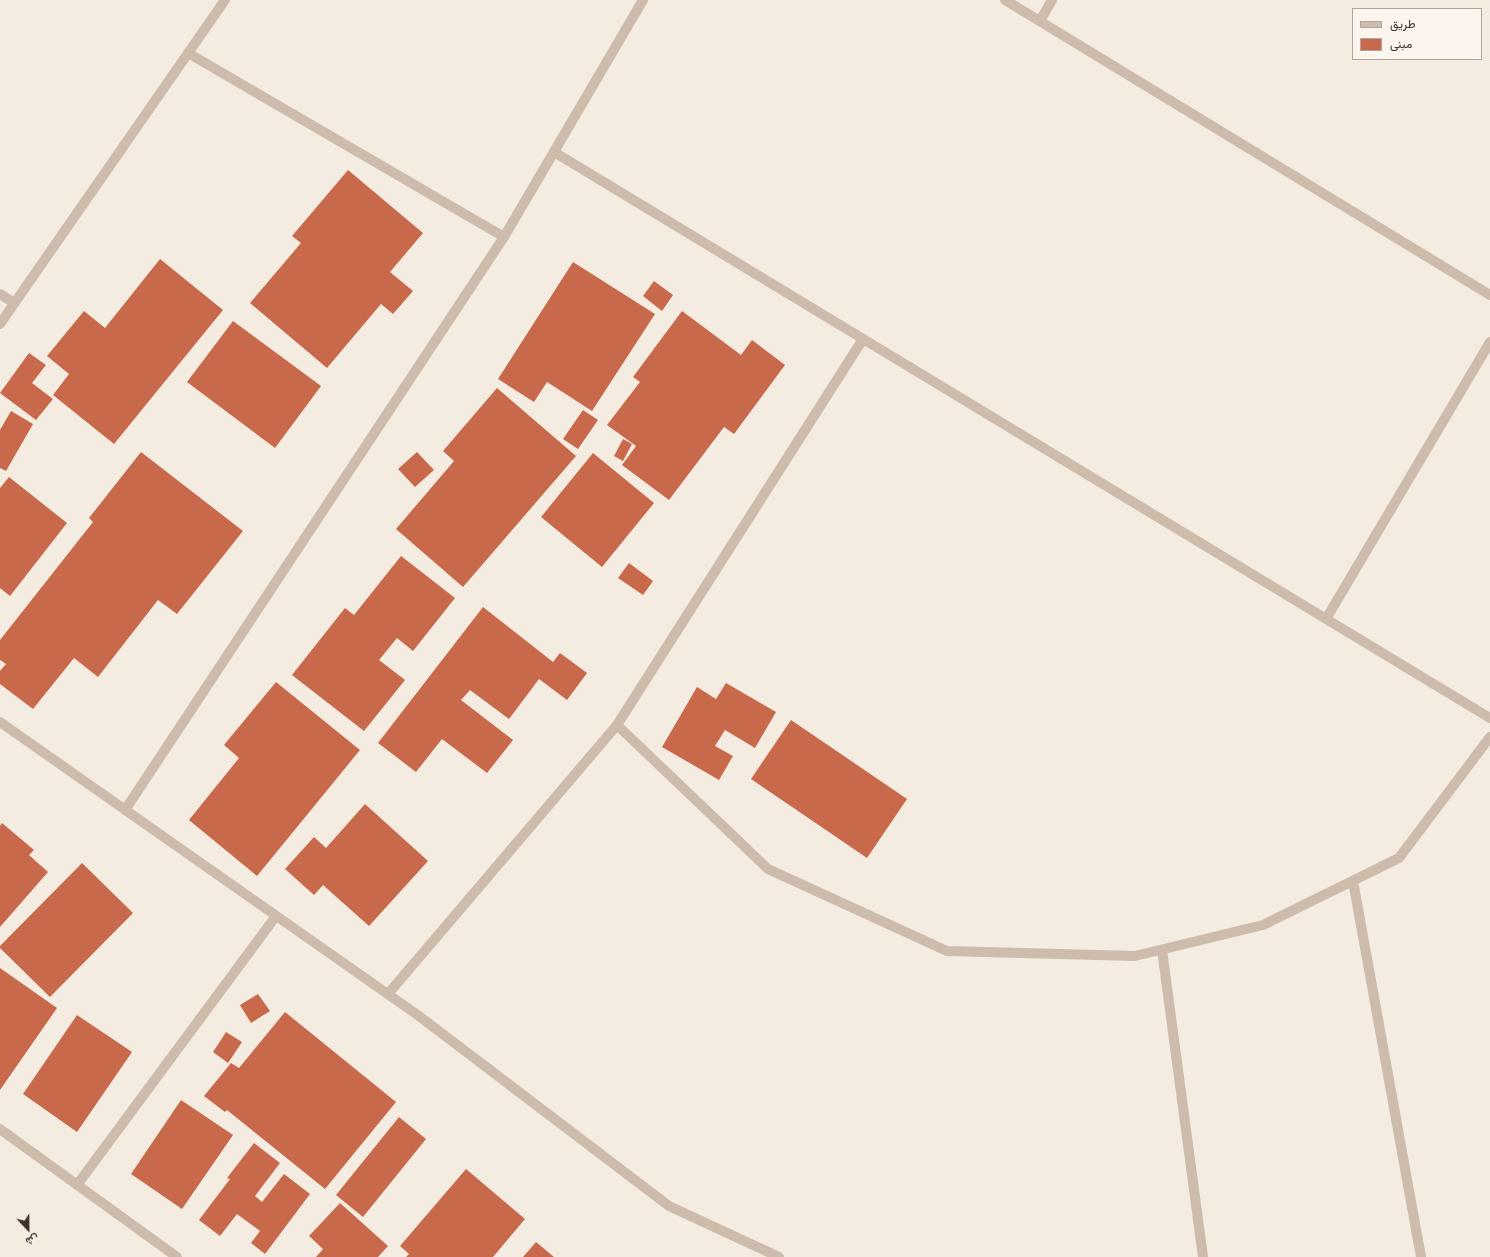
<!DOCTYPE html>
<html>
<head>
<meta charset="utf-8">
<style>
	body { margin:0 }
	#map { position:relative; width:1490px; height:1257px; overflow:hidden; background:#f4ebe1; font-family:"Open Sans",Vazirmatn,sans-serif }
	canvas { display:block }
	.legend { position:absolute; left:1352px; top:8px; width:130px; height:52px; box-sizing:border-box; background:#fbf5ee; border:1px solid #aea6a0; margin:0; padding:5px 7px; list-style:none; font-size:12px; color:#3b302b }
	.legend li { display:flex; align-items:center; gap:8px; height:20px }
	.legend b { width:20px; border:1px solid #aea6a0 }
	.north { position:absolute; left:8px; top:1209px; width:40px; height:40px; -webkit-text-stroke:3px #fbf5ee; paint-order:stroke; rotate:158deg; font-size:11px; font-weight:700; line-height:16px; text-align:center; color:#3b302b }
	.north::after { content:''; display:block; margin:auto; width:14px; height:18px; background:#3b302b; clip-path:polygon(50% 0,100% 100%,50% 72%,0 100%) }
</style>
</head>
<body>
<div id="map">
<canvas width="1490" height="1257"></canvas>
<ul class="legend">
<li><b style="height:5px;background:#cdbbac"></b>طريق</li>
<li><b style="height:11px;background:#c8694b"></b>مبنى</li>
</ul>
<div class="north">ش</div>
</div>
<script>
const g = document.querySelector('canvas').getContext('2d');
g.lineJoin = 'round';
function fill(path, color) {
  g.fillStyle = color;
  g.fill(path, 'evenodd');
}
function strokePath(path, color, width, dash) {
  g.strokeStyle = color;
  g.lineWidth = width;
  g.lineCap = dash ? 'butt' : 'round';
  g.setLineDash(dash || []);
  g.stroke(path);
}
const building = new Path2D(`
	M 348,170 L 423,233 L 390,272 L 413,291 L 393,314 L 381,304 L 327,368 L 250,303 L 301,243 L 292,236 Z
	M 160,259 L 223,310 L 114,444 L 53,395 L 69,374 L 47,356 L 84,311 L 105,328 Z
	M 573,262 L 655,314 L 592,411 L 547,382 L 534,402 L 498,379 Z
	M 654,281 L 673,295 L 662,311 L 643,296 Z
	M 682,311 L 741,355 L 752,340 L 785,365 L 734,434 L 724,427 L 669,500 L 622,465 L 636,446 L 607,425 L 640,382 L 633,377 Z
	M 233,321 L 321,386 L 275,448 L 187,382 Z
	M 29,353 L 46,365 L 32,383 L 53,399 L 36,420 L 0,393 Z
	M 497,388 L 576,456 L 463,587 L 396,529 L 454,461 L 443,451 Z
	M 583,410 L 598,420 L 578,449 L 563,439 Z
	M 11,411 L 33,424 L 6,471 L 0,468 L 0,430 Z
	M 623,439 L 632,444 L 623,461 L 614,456 Z
	M 141,452 L 243,531 L 177,614 L 158,600 L 98,677 L 74,658 L 33,709 L 0,684 L 0,671 L 6,664 L 0,660 L 0,640 L 93,522 L 89,518 Z
	M 417,452 L 434,470 L 415,487 L 398,469 Z
	M 593,453 L 654,503 L 602,567 L 541,517 Z
	M 9,477 L 67,523 L 10,596 L 0,588 L 0,488 Z
	M 401,556 L 455,598 L 413,651 L 397,638 L 379,660 L 405,680 L 364,731 L 292,675 L 345,608 L 354,615 Z
	M 629,563 L 653,581 L 643,595 L 618,578 Z
	M 483,607 L 553,662 L 560,653 L 587,673 L 567,700 L 539,679 L 509,719 L 470,690 L 461,700 L 513,740 L 487,773 L 442,739 L 416,772 L 378,743 Z
	M 276,682 L 360,750 L 257,876 L 189,820 L 239,758 L 224,745 Z
	M 726,683 L 776,712 L 755,748 L 725,730 L 715,746 L 733,756 L 719,780 L 662,747 L 697,687 L 716,699 Z
	M 791,720 L 907,799 L 867,858 L 751,779 Z
	M 365,804 L 428,861 L 369,926 L 323,885 L 314,895 L 285,869 L 314,837 L 326,848 Z
	M 2,823 L 34,850 L 29,855 L 48,872 L 0,927 L 0,826 Z
	M 82,863 L 133,913 L 50,997 L 0,948 L 0,946 Z
	M 0,968 L 57,1008 L 0,1090 Z
	M 258,994 L 270,1011 L 251,1023 L 240,1005 Z
	M 285,1012 L 396,1102 L 325,1189 L 227,1110 L 225,1112 L 204,1096 L 231,1063 L 239,1068 Z
	M 77,1015 L 132,1052 L 77,1132 L 23,1094 Z
	M 226,1032 L 242,1042 L 228,1063 L 213,1052 Z
	M 181,1100 L 233,1135 L 182,1209 L 131,1174 Z
	M 399,1117 L 426,1139 L 363,1217 L 336,1195 Z
	M 254,1143 L 280,1163 L 255,1196 L 262,1202 L 284,1174 L 310,1194 L 265,1254 L 251,1243 L 260,1231 L 237,1214 L 220,1236 L 199,1220 L 230,1179 L 227,1178 Z
	M 466,1169 L 525,1219 L 493,1257 L 406,1257 L 409,1254 L 400,1246 Z
	M 340,1203 L 388,1246 L 378,1257 L 316,1257 L 323,1249 L 309,1236 Z
	M 536,1242 L 554,1257 L 523,1257 Z`);
const street = new Path2D(`
	M 1005,0 L 1490,295
	M 1040,21 L 1052,0
	M 188,53 L 504,237
	M 554,152 L 1490,718
	M 0,294 L 14,303
	M 0,324 L 225,0
	M 1326,619 L 1490,342
	M 0,722 L 419,1016 L 669,1206 L 779,1257
	M 617,725 L 768,869 L 947,951 L 1135,956 L 1263,925 L 1399,858 L 1490,737
	M 125,810 L 504,237 L 643,0
	M 1353,881 L 1421,1257
	M 1162,950 L 1203,1257
	M 388,994 L 617,725 L 863,339
	M 0,1129 L 177,1257
	M 77,1185 L 276,916`);
fill(building, '#c8694b');
strokePath(street, '#cdbbac', 10);
</script>
</body>
</html>
